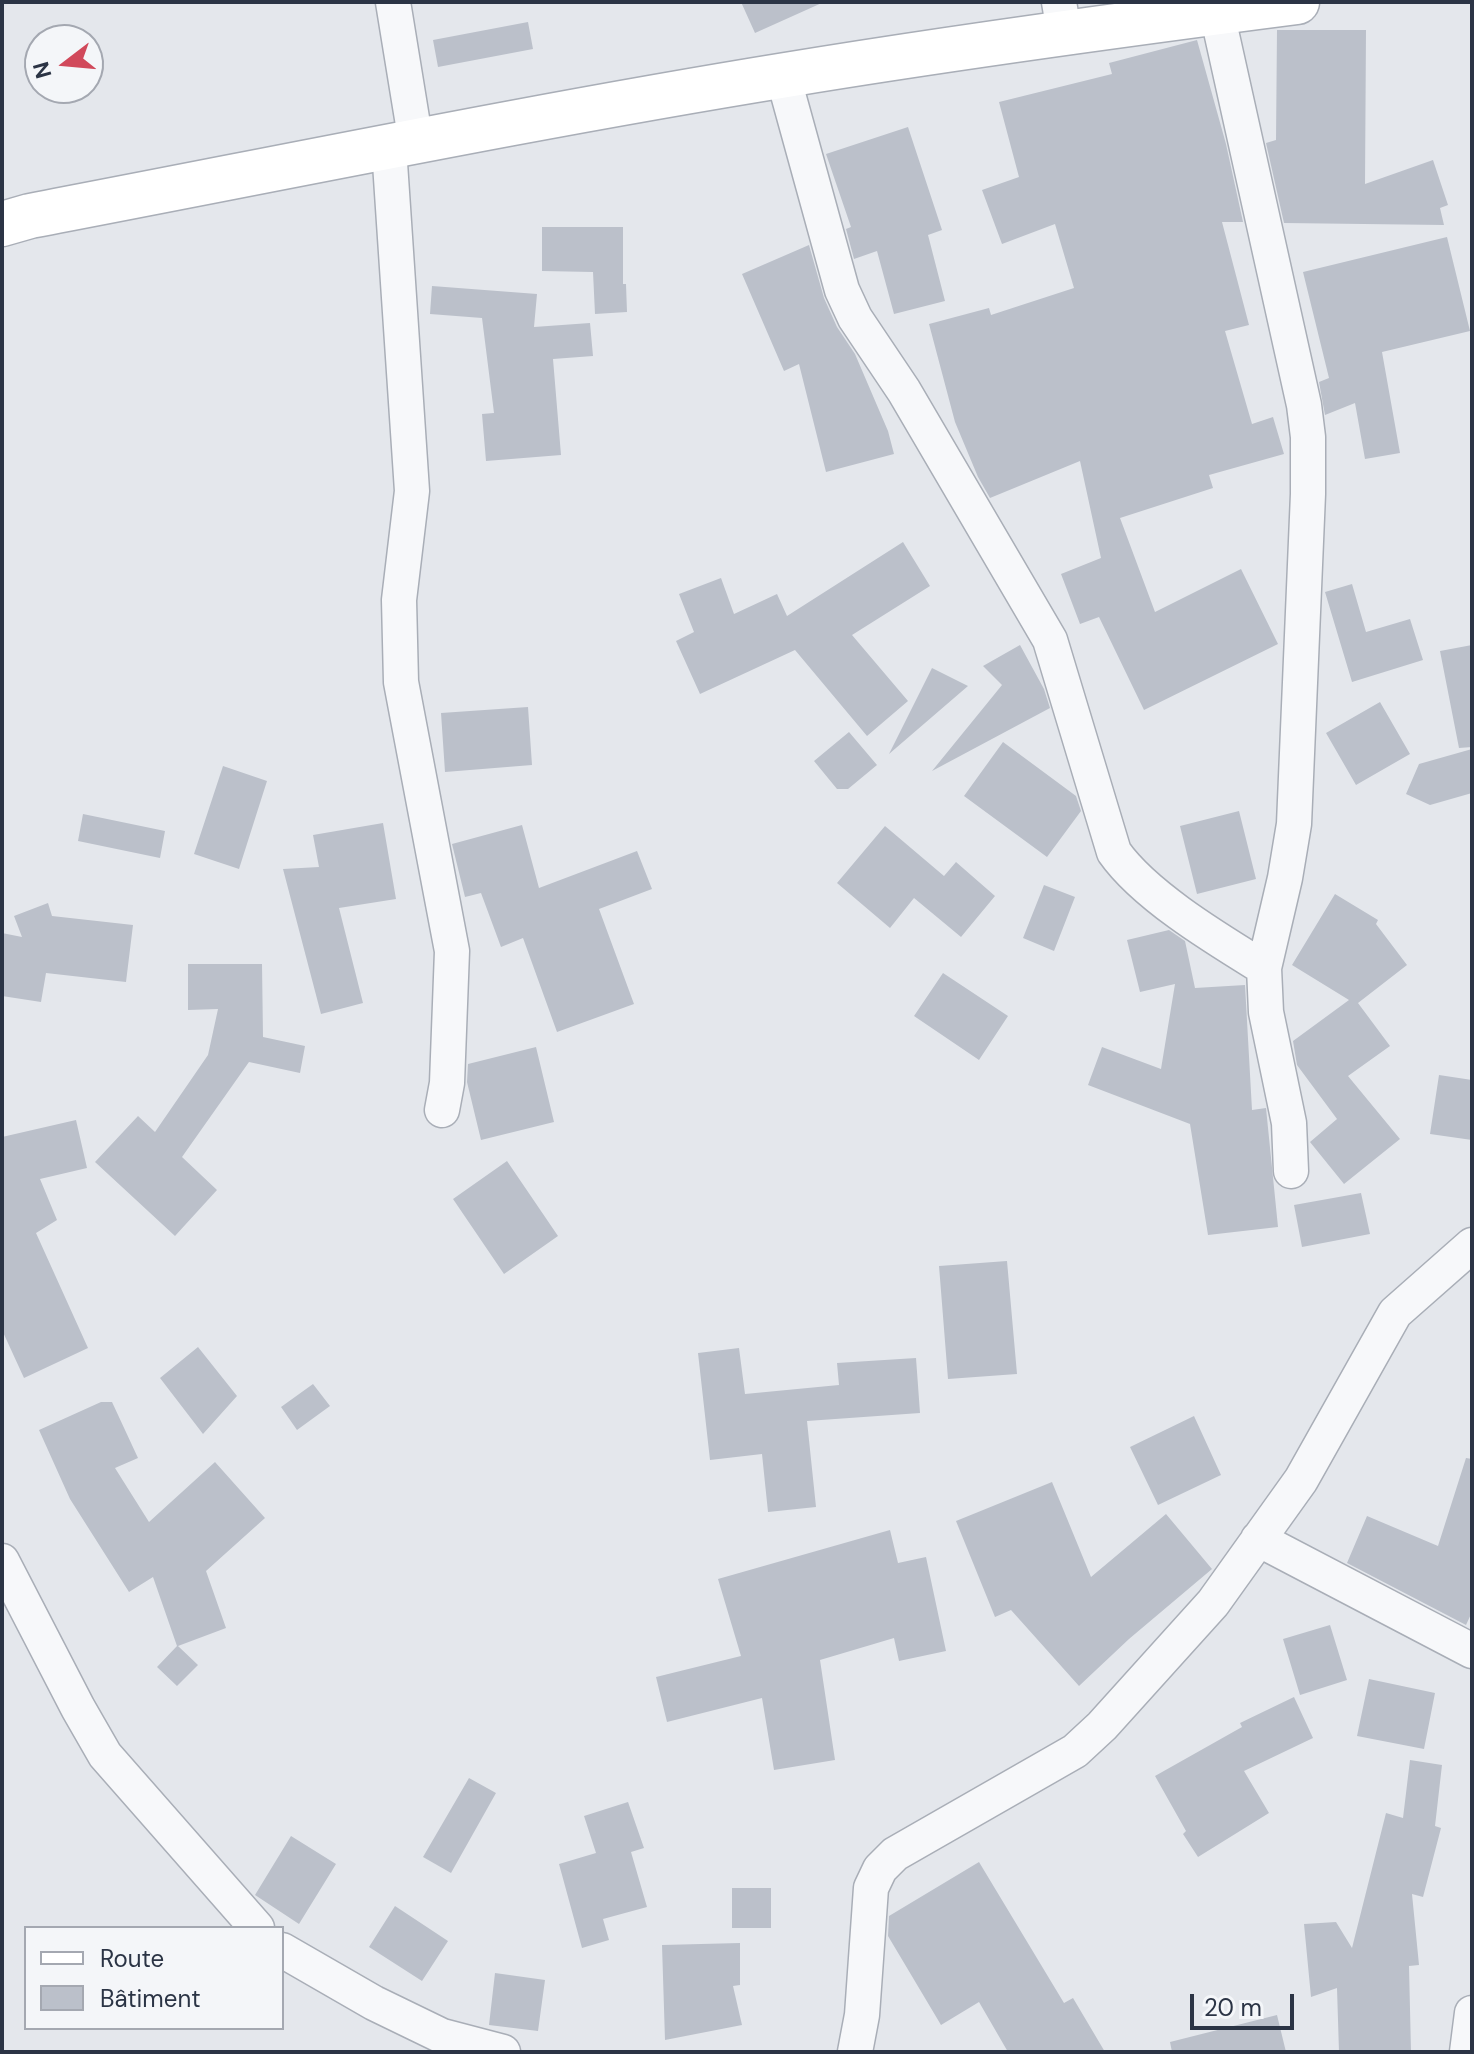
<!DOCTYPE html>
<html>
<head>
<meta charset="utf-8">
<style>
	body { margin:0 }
	#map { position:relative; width:1474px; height:2054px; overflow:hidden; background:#e4e7ec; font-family:"DM Sans",sans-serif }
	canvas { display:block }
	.frame { position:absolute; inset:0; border:4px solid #2b3445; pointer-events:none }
	.legend { position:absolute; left:24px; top:1926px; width:260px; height:104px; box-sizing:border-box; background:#f4f6f9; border:2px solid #a4a8b1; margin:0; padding:10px 14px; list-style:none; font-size:24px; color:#2b3445 }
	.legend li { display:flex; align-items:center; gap:16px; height:40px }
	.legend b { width:40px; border:2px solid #a4a8b1 }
	.north { position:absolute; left:24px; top:24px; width:80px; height:80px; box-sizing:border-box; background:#f4f6f9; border:2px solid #a4a8b1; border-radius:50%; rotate:254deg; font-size:22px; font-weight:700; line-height:32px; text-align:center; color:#2b3445 }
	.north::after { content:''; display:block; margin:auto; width:28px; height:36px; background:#d1495b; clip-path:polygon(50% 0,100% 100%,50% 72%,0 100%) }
	.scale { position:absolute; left:1190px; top:1994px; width:104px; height:36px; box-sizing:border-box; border:4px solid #2b3445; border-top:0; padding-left:10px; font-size:24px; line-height:28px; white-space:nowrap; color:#2b3445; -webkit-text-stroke:6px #f4f6f9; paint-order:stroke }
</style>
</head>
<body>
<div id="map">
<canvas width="1474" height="2054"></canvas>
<div class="frame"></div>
<ul class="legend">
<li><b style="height:10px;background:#fff"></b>Route</li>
<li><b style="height:22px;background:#bbc0ca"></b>Bâtiment</li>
</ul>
<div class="north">N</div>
<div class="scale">20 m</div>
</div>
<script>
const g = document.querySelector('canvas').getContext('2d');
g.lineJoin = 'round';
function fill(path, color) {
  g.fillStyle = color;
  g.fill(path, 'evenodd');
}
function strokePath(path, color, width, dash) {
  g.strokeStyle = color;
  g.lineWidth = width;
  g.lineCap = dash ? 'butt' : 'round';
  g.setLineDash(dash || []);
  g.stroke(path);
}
const building = new Path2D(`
	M 741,2 L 824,2 L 755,33 Z
	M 528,22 L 533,49 L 438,67 L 433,40 Z
	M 1277,30 L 1366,30 L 1365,184 L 1433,160 L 1448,205 L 1440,208 L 1444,225 L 1284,223 L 1266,143 L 1276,140 Z
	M 1197,40 L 1226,144 L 1243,222 L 1222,222 L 1249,325 L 1225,331 L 1252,424 L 1273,417 L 1284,454 L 1209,475 L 1213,488 L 1120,518 L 1155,612 L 1241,569 L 1278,644 L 1144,710 L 1099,617 L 1080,624 L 1061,574 L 1101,558 L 1080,461 L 990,498 L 978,477 L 955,422 L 929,324 L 989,308 L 991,315 L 1074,288 L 1055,224 L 1002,244 L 982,190 L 1019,177 L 999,102 L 1112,74 L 1109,63 Z
	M 908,127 L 942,230 L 928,235 L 945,301 L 894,314 L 877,251 L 854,259 L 846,229 L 851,227 L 826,154 Z
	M 542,227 L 623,227 L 623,284 L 626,284 L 627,312 L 595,314 L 593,272 L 542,271 Z
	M 1447,237 L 1470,331 L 1382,352 L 1400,453 L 1365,459 L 1355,403 L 1325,415 L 1319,382 L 1329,378 L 1303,272 Z
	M 809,245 L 824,298 L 837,327 L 855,354 L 888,431 L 894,454 L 826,472 L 799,364 L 784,371 L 742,274 Z
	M 432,286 L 537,294 L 534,327 L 590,323 L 593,356 L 553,359 L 561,455 L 486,461 L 482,414 L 494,413 L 482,318 L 430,314 Z
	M 903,542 L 930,586 L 852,635 L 908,701 L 867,736 L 795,650 L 700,694 L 676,641 L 694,632 L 679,594 L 721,578 L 734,614 L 777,594 L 787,616 Z
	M 1352,584 L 1366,632 L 1410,619 L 1423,660 L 1352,682 L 1325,592 Z
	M 1020,645 L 1044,689 L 1050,708 L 932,771 L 1002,685 L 983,666 Z
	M 1472,645 L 1472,747 L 1459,748 L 1440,651 Z
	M 932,668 L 968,686 L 889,754 Z
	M 1380,702 L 1410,754 L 1356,785 L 1326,733 Z
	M 528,707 L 532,765 L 445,772 L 441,713 Z
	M 849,732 L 877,765 L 848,789 L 837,789 L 814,761 Z
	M 1003,742 L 1076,796 L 1081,811 L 1047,857 L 964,796 Z
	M 1472,749 L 1472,793 L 1430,805 L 1406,794 L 1419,764 Z
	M 223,766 L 267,781 L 239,869 L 194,854 Z
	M 1239,811 L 1256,879 L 1197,894 L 1180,826 Z
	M 83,814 L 165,831 L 160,858 L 78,841 Z
	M 383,823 L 396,899 L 339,908 L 363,1003 L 321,1014 L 283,869 L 319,867 L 313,835 Z
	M 522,825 L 539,888 L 637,851 L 652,889 L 599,909 L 634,1004 L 557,1032 L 523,938 L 501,947 L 481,893 L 465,897 L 452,844 Z
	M 885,826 L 944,876 L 956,862 L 995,896 L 961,937 L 914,898 L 890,928 L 837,883 Z
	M 1044,885 L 1075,897 L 1054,951 L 1023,938 Z
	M 1335,894 L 1378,920 L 1376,924 L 1407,965 L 1358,1003 L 1390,1046 L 1348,1076 L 1400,1139 L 1344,1184 L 1310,1142 L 1337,1119 L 1297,1065 L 1293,1041 L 1349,1000 L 1292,965 Z
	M 48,903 L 52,916 L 133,925 L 126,982 L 46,973 L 41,1002 L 2,996 L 2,933 L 22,937 L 14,916 Z
	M 1169,930 L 1185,941 L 1195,988 L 1245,985 L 1252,1110 L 1266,1108 L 1278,1227 L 1208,1235 L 1190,1124 L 1088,1085 L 1102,1047 L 1161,1069 L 1175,984 L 1140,992 L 1127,940 Z
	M 188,964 L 262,964 L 263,1037 L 305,1046 L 300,1073 L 249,1062 L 182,1157 L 217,1190 L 175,1236 L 95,1162 L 138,1116 L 155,1132 L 208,1055 L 218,1009 L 188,1010 Z
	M 943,973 L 1008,1016 L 979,1060 L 914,1016 Z
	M 536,1047 L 554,1122 L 481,1140 L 467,1082 L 468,1064 Z
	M 1439,1075 L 1472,1080 L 1472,1140 L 1430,1134 Z
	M 76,1120 L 87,1168 L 40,1179 L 57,1220 L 36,1233 L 88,1348 L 24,1378 L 2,1330 L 2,1137 Z
	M 507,1161 L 558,1236 L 504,1274 L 453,1199 Z
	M 1361,1193 L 1370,1234 L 1302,1247 L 1294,1205 Z
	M 1007,1261 L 1017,1374 L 948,1379 L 939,1266 Z
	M 198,1347 L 237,1396 L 203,1434 L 160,1378 Z
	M 739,1348 L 745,1394 L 839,1385 L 837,1363 L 916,1358 L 920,1413 L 807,1421 L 816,1507 L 768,1512 L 762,1454 L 710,1460 L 698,1353 Z
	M 313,1384 L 330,1406 L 297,1430 L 281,1407 Z
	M 101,1402 L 112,1402 L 138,1458 L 115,1468 L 149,1522 L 215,1462 L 265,1518 L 206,1571 L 226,1628 L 178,1646 L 198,1665 L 177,1686 L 157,1667 L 177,1646 L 153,1577 L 129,1592 L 70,1499 L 39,1430 Z
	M 1194,1416 L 1221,1475 L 1158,1505 L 1130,1447 Z
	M 1466,1458 L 1472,1459 L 1472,1612 L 1466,1625 L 1347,1563 L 1367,1516 L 1438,1546 Z
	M 1052,1482 L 1091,1577 L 1166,1514 L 1212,1569 L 1129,1639 L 1079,1686 L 1011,1610 L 995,1617 L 956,1521 Z
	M 890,1530 L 898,1563 L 926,1557 L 946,1651 L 899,1661 L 894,1638 L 820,1660 L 835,1760 L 774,1770 L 762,1698 L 667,1722 L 656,1677 L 741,1656 L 718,1579 Z
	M 1330,1625 L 1347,1680 L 1300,1695 L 1283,1639 Z
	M 1369,1679 L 1435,1693 L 1424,1749 L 1357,1736 Z
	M 1294,1697 L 1313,1738 L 1244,1771 L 1269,1813 L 1198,1857 L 1183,1834 L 1186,1831 L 1155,1776 L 1242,1727 L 1240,1723 Z
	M 1410,1760 L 1442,1765 L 1435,1826 L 1441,1828 L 1423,1897 L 1412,1894 L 1419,1965 L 1409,1966 L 1411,2052 L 1339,2052 L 1337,1988 L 1311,1997 L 1304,1924 L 1336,1922 L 1352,1948 L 1386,1813 L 1403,1818 Z
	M 469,1778 L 496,1793 L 451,1873 L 423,1857 Z
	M 628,1802 L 644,1848 L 631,1852 L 647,1907 L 603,1919 L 609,1940 L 582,1948 L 559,1864 L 596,1853 L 584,1816 Z
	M 291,1836 L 336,1864 L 299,1924 L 255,1895 Z
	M 979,1862 L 1064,2003 L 1073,1998 L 1105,2052 L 1008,2052 L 979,2002 L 941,2025 L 888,1936 L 889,1916 Z
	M 732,1888 L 771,1888 L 771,1928 L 732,1928 Z
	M 395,1906 L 448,1941 L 422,1981 L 369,1947 Z
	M 740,1943 L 740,1985 L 733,1986 L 742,2025 L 665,2040 L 662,1945 Z
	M 495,1973 L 545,1980 L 538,2031 L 489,2025 Z
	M 1277,2015 L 1286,2052 L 1172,2052 L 1170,2042 Z`);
const minor = new Path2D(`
	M 393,2 L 416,143
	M 1059,2 L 1064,32
	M 1217,13 L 1304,405 L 1308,437 L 1308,494 L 1294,824 L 1285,878 L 1264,968 L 1266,1012 L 1289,1123 L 1291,1171
	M 783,76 L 842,290 L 855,318 L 904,391 L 1050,640 L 1114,852 C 1145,896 1217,939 1264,968
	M 389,148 L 412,491 L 399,600 L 401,682 L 452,951 L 447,1083 L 442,1110
	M 1258,1539 L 1472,1651
	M 2,1561 L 78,1708 L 105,1755 L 257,1928
	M 282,1950 L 374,2003 L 442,2036 L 503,2052
	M 855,2052 L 862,2015 L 871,1888 L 880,1869 L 895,1854 L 1075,1751 L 1102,1726 L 1213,1603 L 1301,1480 L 1395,1313 L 1472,1245
	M 1467,2052 L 1472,2013`);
const secondary = new Path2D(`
	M 2,224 L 30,216 C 282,168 533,116 786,75 C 956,47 1126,24 1297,2`);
fill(building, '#bbc0ca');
strokePath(minor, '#a9aeb7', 37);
strokePath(secondary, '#a9aeb7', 47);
strokePath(minor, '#f7f8fa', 34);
strokePath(secondary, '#fff', 44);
</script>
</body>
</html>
